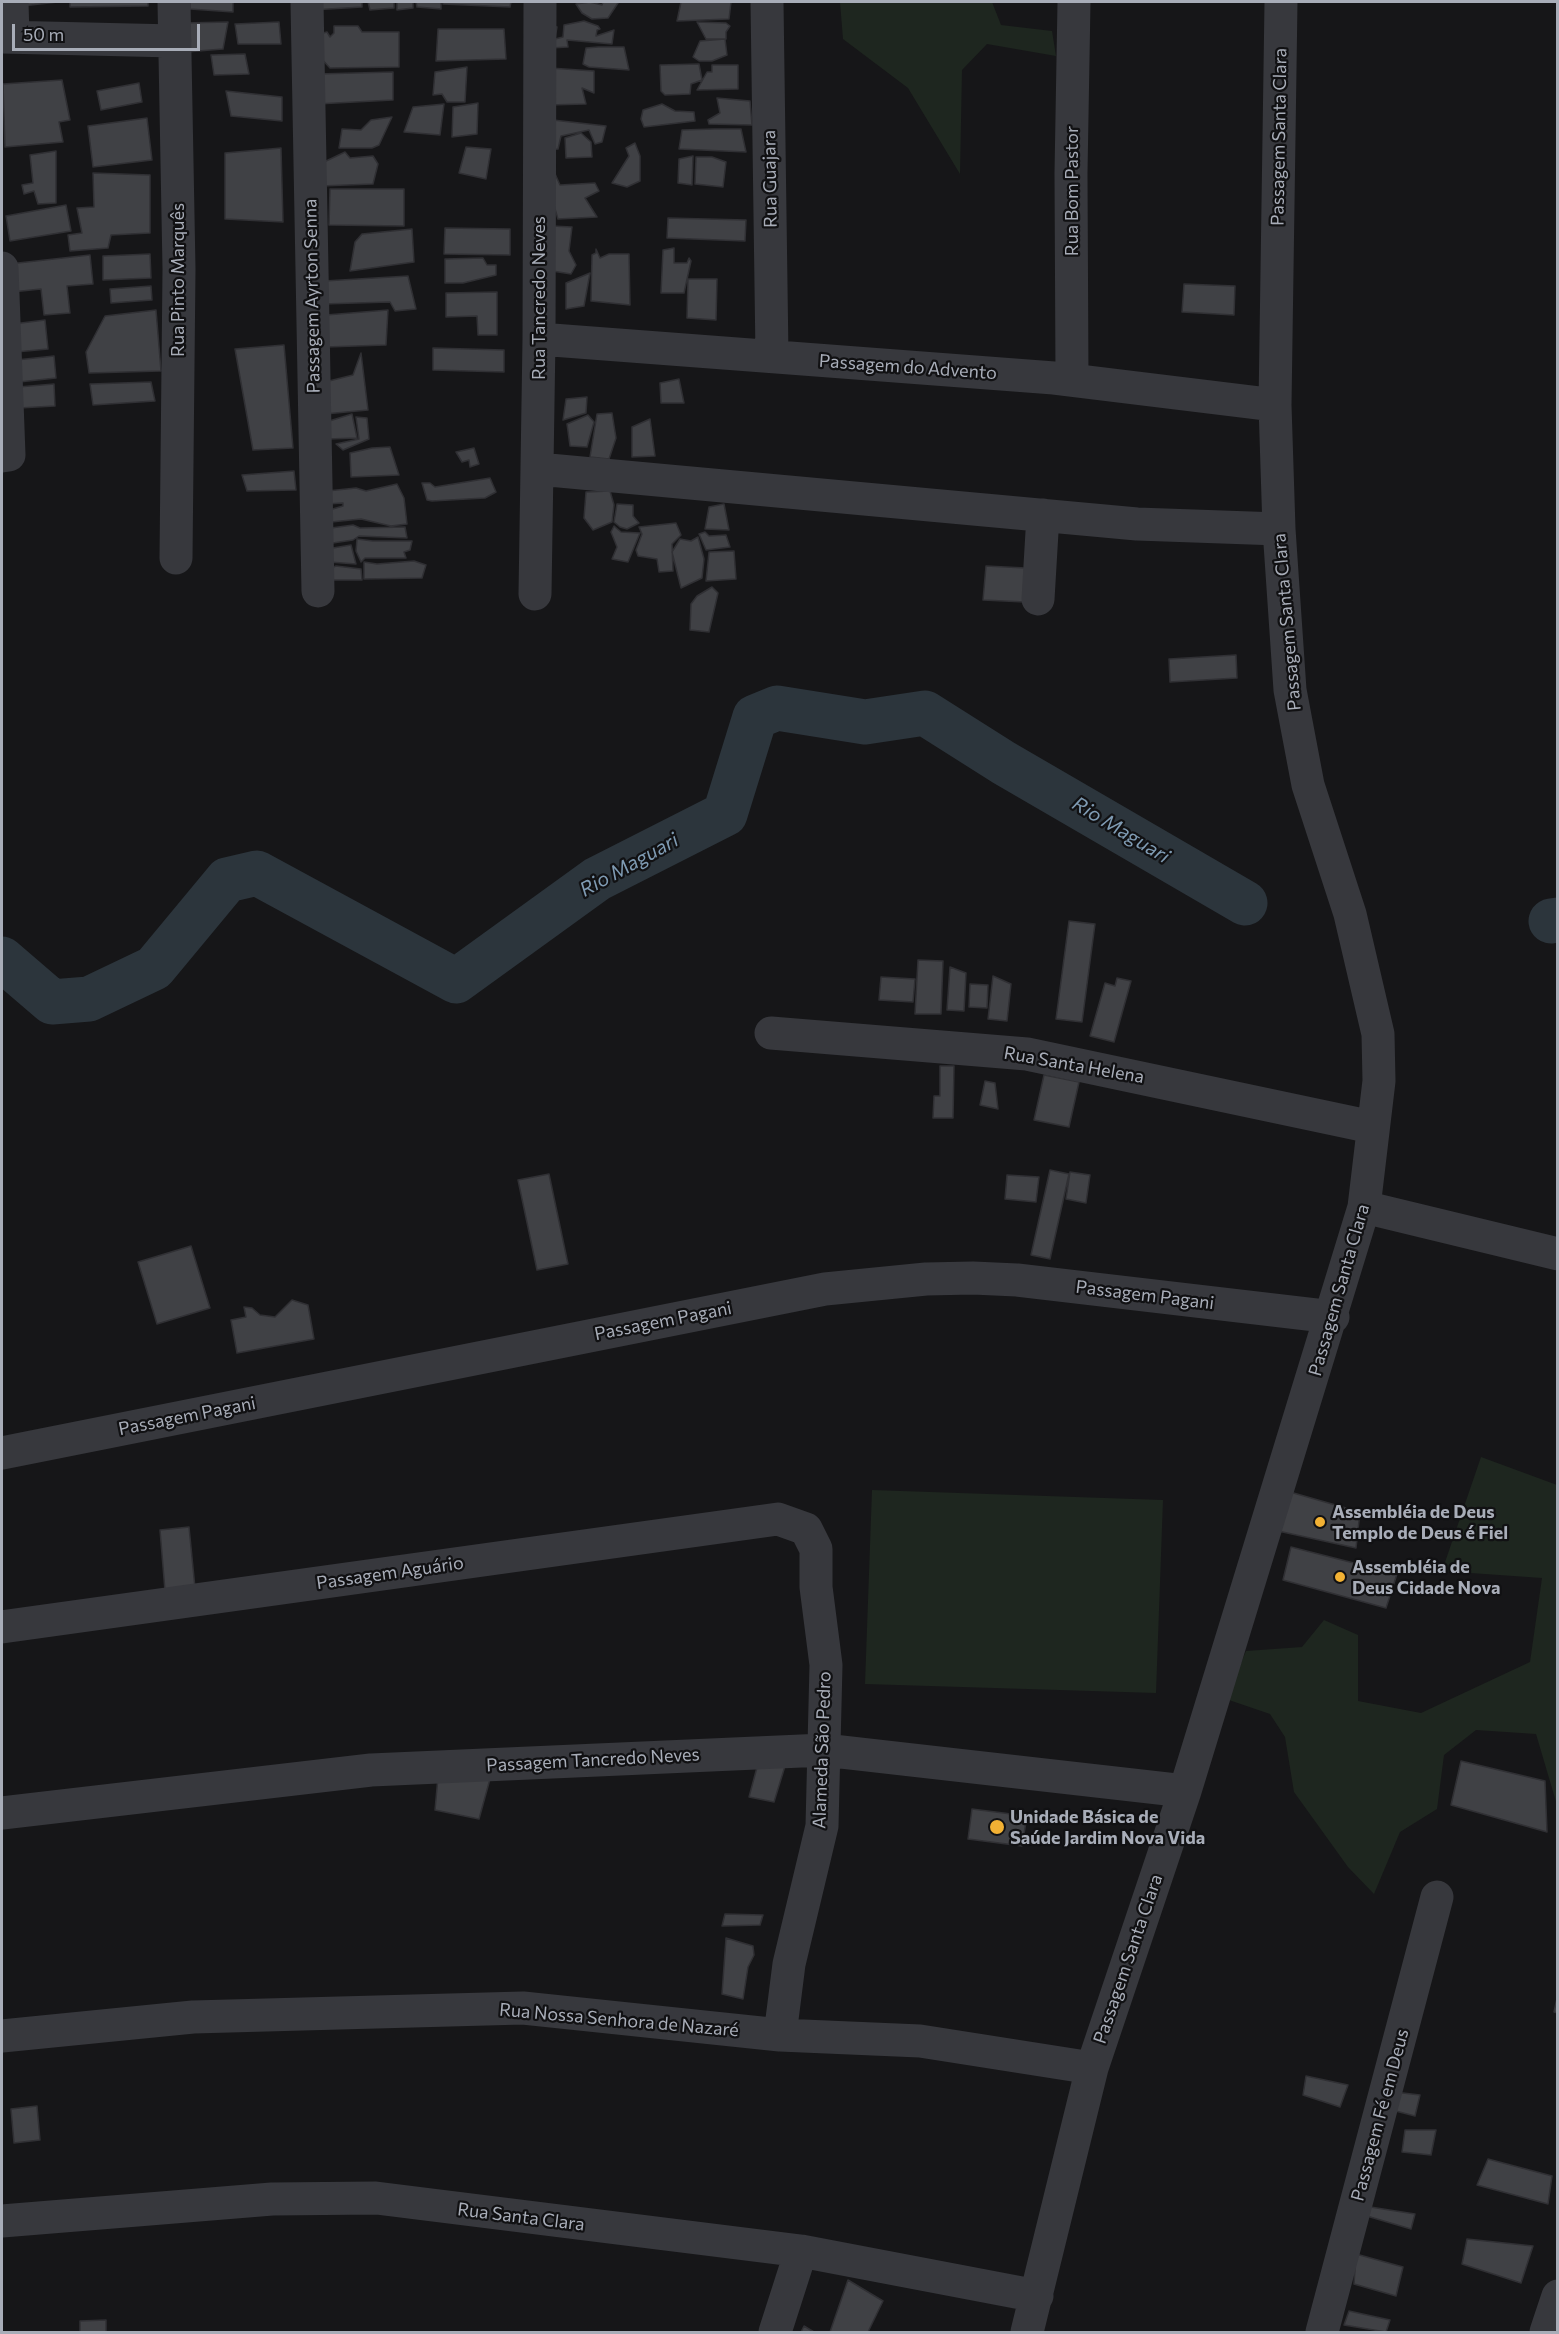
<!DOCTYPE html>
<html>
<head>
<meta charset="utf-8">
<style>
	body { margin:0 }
	#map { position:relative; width:1559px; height:2334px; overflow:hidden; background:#161618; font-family:Commissioner,sans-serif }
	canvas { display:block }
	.frame { position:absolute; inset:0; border:3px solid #a8adb8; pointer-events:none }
	.scale { position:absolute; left:12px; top:24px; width:188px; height:27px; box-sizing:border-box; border:3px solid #a8adb8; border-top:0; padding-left:8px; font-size:18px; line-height:21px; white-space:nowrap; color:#a8adb8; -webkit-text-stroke:4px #111113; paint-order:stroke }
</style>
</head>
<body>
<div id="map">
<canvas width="1559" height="2334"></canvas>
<div class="frame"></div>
<div class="scale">50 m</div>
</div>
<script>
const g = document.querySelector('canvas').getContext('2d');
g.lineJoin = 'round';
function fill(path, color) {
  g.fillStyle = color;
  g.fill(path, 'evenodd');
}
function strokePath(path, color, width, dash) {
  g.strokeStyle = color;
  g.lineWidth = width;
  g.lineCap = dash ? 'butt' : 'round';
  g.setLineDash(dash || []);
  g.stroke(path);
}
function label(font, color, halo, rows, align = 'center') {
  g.font = font + ' Commissioner,sans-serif';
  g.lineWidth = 4.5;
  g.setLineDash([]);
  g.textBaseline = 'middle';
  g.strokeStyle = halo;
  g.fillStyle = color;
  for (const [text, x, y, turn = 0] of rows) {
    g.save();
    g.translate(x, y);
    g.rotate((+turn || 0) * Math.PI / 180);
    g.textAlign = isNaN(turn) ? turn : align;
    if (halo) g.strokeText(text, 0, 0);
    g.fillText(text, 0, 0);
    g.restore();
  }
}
const green = new Path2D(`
	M 840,2 L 992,2 L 1001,25 L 1052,31 L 1056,56 L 987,44 L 962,70 L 960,174 L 908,88 L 843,39 Z
	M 1481,1457 L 1557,1485 L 1557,1805 L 1536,1734 L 1476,1730 L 1444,1755 L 1437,1809 L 1400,1832 L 1374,1894 L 1348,1867 L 1294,1792 L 1285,1737 L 1270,1714 L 1226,1699 L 1246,1651 L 1302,1647 L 1324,1620 L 1358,1635 L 1358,1701 L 1421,1713 L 1530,1662 L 1542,1578 L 1442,1571 Z
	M 872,1490 L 1163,1500 L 1156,1693 L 865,1684 Z`);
const river = new Path2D(`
	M 1551,921 L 1558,920
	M 2,959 L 52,1002 L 89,999 L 154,968 L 227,880 L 257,873 L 456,981 L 597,879 L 725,814 L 755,717 L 777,708 L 865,722 L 925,713 L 1004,763 L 1245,903`);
const building = new Path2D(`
	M 22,2 L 58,2 L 22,6 Z
	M 70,2 L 148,2 L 148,6 L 70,7 Z
	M 190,2 L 233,2 L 233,12 L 190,9 Z
	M 312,2 L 362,2 L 362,7 L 312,10 Z
	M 368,2 L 394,2 L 394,8 L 370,10 Z
	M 397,2 L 413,2 L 413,8 L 397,10 Z
	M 416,2 L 441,2 L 441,9 L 417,7 Z
	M 443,2 L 511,2 L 510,7 L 443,4 Z
	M 590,2 L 602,5 L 603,2 L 618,2 L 618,3 L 608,18 L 592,19 L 582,13 L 576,4 Z
	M 681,2 L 731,2 L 729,19 L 677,21 Z
	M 584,21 L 598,26 L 600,29 L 597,30 L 596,36 L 614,30 L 612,44 L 567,40 L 568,47 L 550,48 L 548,25 L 557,27 L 555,39 L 563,37 L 564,25 Z
	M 228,22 L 223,49 L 186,52 L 183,23 Z
	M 279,22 L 281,44 L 238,44 L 235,24 Z
	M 697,22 L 726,23 L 730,26 L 726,32 L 726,39 L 706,39 Z
	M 334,26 L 358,26 L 362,32 L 399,32 L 399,67 L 330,68 L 317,54 L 315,35 L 327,32 L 330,37 L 334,33 Z
	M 438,29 L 504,29 L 506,59 L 436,61 Z
	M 725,39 L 727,55 L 712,61 L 699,61 L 693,57 L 700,41 Z
	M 598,47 L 624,47 L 629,70 L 589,67 L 583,64 L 586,48 Z
	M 245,54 L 249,74 L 214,75 L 211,55 Z
	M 699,64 L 702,80 L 691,84 L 690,94 L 665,95 L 661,91 L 660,65 Z
	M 712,65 L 738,65 L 738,89 L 697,90 L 707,72 L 712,72 Z
	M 467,67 L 465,102 L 447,102 L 442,94 L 433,95 L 435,72 Z
	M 550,68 L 594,71 L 594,93 L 582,88 L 586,104 L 548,105 Z
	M 393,72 L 393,100 L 317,104 L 317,74 Z
	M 62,80 L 70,120 L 59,122 L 63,142 L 5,147 L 3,84 Z
	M 139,83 L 142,102 L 101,110 L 97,91 Z
	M 226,91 L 282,97 L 282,121 L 231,116 Z
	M 717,98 L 750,101 L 752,125 L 709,124 L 708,120 L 720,113 Z
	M 478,103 L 477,134 L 452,137 L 453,107 Z
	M 444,104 L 440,135 L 404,132 L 413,107 Z
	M 662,104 L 675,111 L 694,112 L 695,121 L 644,127 L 641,119 L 643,110 Z
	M 392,117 L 379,145 L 372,148 L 339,148 L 342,129 L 361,130 L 371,120 Z
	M 147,118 L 152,160 L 93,167 L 88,126 Z
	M 553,120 L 606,126 L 602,142 L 595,144 L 589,130 L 561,136 L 558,149 L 546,150 Z
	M 714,129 L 741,129 L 746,152 L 679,149 L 682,130 Z
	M 581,133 L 591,142 L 592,157 L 566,158 L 565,138 Z
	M 635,143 L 640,156 L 640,181 L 627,187 L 612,183 L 629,156 L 626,148 Z
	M 466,147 L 491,149 L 486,179 L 459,173 Z
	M 281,148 L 283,222 L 225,219 L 225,153 Z
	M 56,151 L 56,203 L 38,204 L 34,191 L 24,194 L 22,185 L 33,183 L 30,155 Z
	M 345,152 L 350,158 L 373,156 L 378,164 L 373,184 L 321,186 L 324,162 Z
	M 693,156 L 692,185 L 678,183 L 679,159 Z
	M 696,157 L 712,157 L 726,162 L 723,187 L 695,184 Z
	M 552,167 L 560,185 L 595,183 L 599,191 L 585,198 L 597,217 L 558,219 L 553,202 Z
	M 93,173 L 150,175 L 150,233 L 111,235 L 108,248 L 70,251 L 68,235 L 82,233 L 77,208 L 94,207 Z
	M 330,189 L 404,189 L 404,226 L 329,225 Z
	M 66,205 L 71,231 L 10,241 L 6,216 Z
	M 668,218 L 746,220 L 745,241 L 667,238 Z
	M 552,226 L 572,227 L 569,251 L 576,265 L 571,274 L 546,270 Z
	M 445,228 L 510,229 L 510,255 L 444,254 Z
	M 412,229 L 414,262 L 350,271 L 355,242 L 362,234 Z
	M 674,248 L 674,263 L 687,263 L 689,258 L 691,261 L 684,293 L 661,293 L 663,250 Z
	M 596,249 L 600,258 L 609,254 L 629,254 L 630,305 L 591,301 L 592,255 L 596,253 Z
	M 150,254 L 151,278 L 103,280 L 103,256 Z
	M 90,255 L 93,284 L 67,286 L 70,313 L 44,315 L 41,289 L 12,292 L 9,264 Z
	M 483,258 L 487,265 L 496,265 L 496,275 L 463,283 L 445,283 L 445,259 Z
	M 590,273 L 584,306 L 566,309 L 566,283 Z
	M 408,276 L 416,309 L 395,311 L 390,302 L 323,304 L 324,281 Z
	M 688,279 L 717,279 L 716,320 L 687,318 Z
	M 1184,284 L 1235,286 L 1234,315 L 1182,312 Z
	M 151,286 L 152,300 L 111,303 L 110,289 Z
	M 497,292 L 497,335 L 478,335 L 477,316 L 446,317 L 446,293 Z
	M 156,310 L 161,371 L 89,373 L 86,352 L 105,316 Z
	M 388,310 L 386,345 L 326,347 L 326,315 Z
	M 45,320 L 48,349 L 16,352 L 13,324 Z
	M 284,345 L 293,448 L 253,450 L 235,349 Z
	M 433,348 L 504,350 L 504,372 L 433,370 Z
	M 361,353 L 368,410 L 325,414 L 321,383 L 353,375 Z
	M 54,356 L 56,378 L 19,382 L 16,360 Z
	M 679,379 L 684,403 L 661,403 L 660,383 Z
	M 151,382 L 155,401 L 93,405 L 90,384 Z
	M 54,384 L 55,406 L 19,408 L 18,387 Z
	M 587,397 L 586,413 L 563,420 L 566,399 Z
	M 612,413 L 616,438 L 609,459 L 590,457 L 597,414 Z
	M 352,414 L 357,438 L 328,439 L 326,422 Z
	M 588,415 L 594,422 L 587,447 L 570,446 L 567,424 Z
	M 356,417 L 367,418 L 369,439 L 343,450 L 336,444 L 359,439 Z
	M 650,419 L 655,456 L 632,457 L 632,427 Z
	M 390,447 L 399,475 L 351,477 L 350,453 L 372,448 Z
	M 474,448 L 479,464 L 470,467 L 469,460 L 462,462 L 456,452 Z
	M 294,471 L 296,490 L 247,491 L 242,475 Z
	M 490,478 L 496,492 L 485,498 L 432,501 L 427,500 L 422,483 L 430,483 L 435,487 Z
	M 397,484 L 404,498 L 407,524 L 391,526 L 361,519 L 331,522 L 326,511 L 343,506 L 343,503 L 327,504 L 327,491 L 356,488 L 366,491 Z
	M 610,491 L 614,505 L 612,522 L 593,530 L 584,518 L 586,492 Z
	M 617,504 L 633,505 L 633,516 L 639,523 L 627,529 L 620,527 L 614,522 Z
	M 724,504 L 729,530 L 705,529 L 709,507 Z
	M 676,523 L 681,535 L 672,544 L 673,571 L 659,572 L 657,559 L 638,556 L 636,550 L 642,534 L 639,527 Z
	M 353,525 L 360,528 L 405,527 L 407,538 L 359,536 L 353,540 L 326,544 L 331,528 Z
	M 614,526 L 621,532 L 640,533 L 628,562 L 612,559 L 617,547 L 611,532 Z
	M 705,532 L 709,536 L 726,535 L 730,547 L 706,550 L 699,534 Z
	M 698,537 L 704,559 L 702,578 L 681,588 L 672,552 L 680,539 L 691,541 Z
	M 357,539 L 373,541 L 412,541 L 410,550 L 404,552 L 406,558 L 365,558 L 361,562 L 356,551 Z
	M 351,545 L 356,564 L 329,562 L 327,549 Z
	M 734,551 L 736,579 L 706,581 L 709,552 Z
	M 414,561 L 426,565 L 422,578 L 364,579 L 364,562 L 377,564 Z
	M 336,566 L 361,569 L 362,580 L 326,580 L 326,570 Z
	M 986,566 L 1026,568 L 1025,602 L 983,600 Z
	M 712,587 L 718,593 L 709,632 L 690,630 L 691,604 L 697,596 Z
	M 1236,655 L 1237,678 L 1170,682 L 1169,659 Z
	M 1069,921 L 1095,924 L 1082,1022 L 1056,1019 Z
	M 918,960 L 943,961 L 941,1014 L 915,1014 Z
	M 950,967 L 966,973 L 964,1011 L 947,1010 Z
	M 993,976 L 1011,984 L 1007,1021 L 988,1019 Z
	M 881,977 L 915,979 L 913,1002 L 879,1000 Z
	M 1117,978 L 1131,981 L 1114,1042 L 1090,1036 L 1105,983 L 1115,986 Z
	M 970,984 L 988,985 L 987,1008 L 969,1007 Z
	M 940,1066 L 954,1066 L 953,1118 L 933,1118 L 934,1096 L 940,1096 Z
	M 1044,1075 L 1079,1082 L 1069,1127 L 1034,1120 Z
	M 985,1081 L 995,1083 L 998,1109 L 980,1105 Z
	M 1050,1170 L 1069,1174 L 1050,1259 L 1031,1255 Z
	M 1070,1172 L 1090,1175 L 1086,1203 L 1066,1199 Z
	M 549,1174 L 568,1264 L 537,1270 L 518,1180 Z
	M 1007,1175 L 1039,1177 L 1036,1202 L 1005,1199 Z
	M 191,1246 L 210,1308 L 157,1324 L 138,1262 Z
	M 292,1300 L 308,1305 L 314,1339 L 237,1353 L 231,1320 L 246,1317 L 244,1307 L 252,1308 L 260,1315 L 275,1317 Z
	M 1290,1492 L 1360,1512 L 1356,1548 L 1278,1531 Z
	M 189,1527 L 195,1588 L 165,1591 L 160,1530 Z
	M 1291,1547 L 1397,1574 L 1386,1608 L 1283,1580 Z
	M 759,1760 L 785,1766 L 774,1802 L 749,1797 Z
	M 1461,1761 L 1545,1781 L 1547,1832 L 1451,1805 Z
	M 438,1777 L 490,1779 L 479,1819 L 435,1810 Z
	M 972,1809 L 1027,1816 L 1022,1846 L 968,1839 Z
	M 725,1914 L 763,1915 L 760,1925 L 722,1926 Z
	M 726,1938 L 753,1946 L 754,1955 L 748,1967 L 743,1999 L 722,1994 Z
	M 1558,1994 L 1558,2013 L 1554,2012 Z
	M 1306,2076 L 1348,2085 L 1340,2107 L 1303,2095 Z
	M 1386,2091 L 1420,2095 L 1415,2116 L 1384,2108 Z
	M 37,2106 L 40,2140 L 14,2143 L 11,2109 Z
	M 1405,2130 L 1436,2130 L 1431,2155 L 1402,2152 Z
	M 1488,2159 L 1552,2176 L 1548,2204 L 1477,2185 Z
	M 1364,2206 L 1415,2214 L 1411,2229 L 1360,2214 Z
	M 1467,2239 L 1533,2246 L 1521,2283 L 1462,2264 Z
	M 1356,2254 L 1403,2267 L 1396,2296 L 1354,2284 Z
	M 848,2280 L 883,2301 L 868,2332 L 830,2332 Z
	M 1349,2311 L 1390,2320 L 1386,2332 L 1344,2325 Z
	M 106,2320 L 106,2332 L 80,2332 L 80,2321 Z
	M 804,2326 L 814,2332 L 801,2332 Z`);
const minor = new Path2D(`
	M 12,2 L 13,37
	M 174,2 L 179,269 L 176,558
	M 307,2 L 318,591
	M 767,2 L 772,356
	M 2,37 L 175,41
	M 2,268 L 9,455 L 2,456
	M 539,339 L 1054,378 L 1275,405
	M 1072,380 L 1071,173 L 1074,2
	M 538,469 L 1137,524 L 1279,529
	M 535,594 L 539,339 L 540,2
	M 1038,599 L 1043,515
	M 771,1033 L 1027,1054 L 1372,1127
	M 1364,1207 L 1558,1254
	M 2,1453 L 825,1289 L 926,1279 L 973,1278 L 1017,1280 L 1333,1317
	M 2,1627 L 778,1519 L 806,1529 L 816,1549 L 816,1587 L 826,1665 L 822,1826 L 789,1964 L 780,2035
	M 2,1813 L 371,1770 L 824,1750 L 1185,1791
	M 2,2036 L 193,2017 L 523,2008 L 780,2035 L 920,2041 L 1092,2068
	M 2,2221 L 272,2199 L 376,2198 L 801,2251 L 1037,2296
	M 775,2332 L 801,2251
	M 1027,2332 L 1092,2068 L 1185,1791 L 1364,1207 L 1379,1081 L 1378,1034 L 1350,914 L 1308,785 L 1290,690 L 1279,529 L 1275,405 L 1281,2
	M 1322,2332 L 1437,1897
	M 1546,2332 L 1558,2296`);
const markers = [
	[1320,1522,6,"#f2b134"],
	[1340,1577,6,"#f2b134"],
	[997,1827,8,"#f2b134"]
];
const streetNames = [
	["Passagem Santa Clara",1279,137,-89],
	["Rua Guajara",770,179,-91],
	["Rua Bom Pastor",1072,191,-90],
	["Rua Pinto Marquês",178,280,-90],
	["Passagem Ayrton Senna",312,296,-91],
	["Rua Tancredo Neves",539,298,-90],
	["Passagem do Advento",908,367,4],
	["Passagem Santa Clara",1287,622,-95],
	["Rua Santa Helena",1074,1065,10],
	["Passagem Santa Clara",1339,1290,-74],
	["Passagem Pagani",1145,1295,7],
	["Passagem Pagani",663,1321,-11],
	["Passagem Pagani",187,1416,-11],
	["Passagem Aguário",390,1573,-8],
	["Alameda São Pedro",822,1750,-88],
	["Passagem Tancredo Neves",593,1760,-3],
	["Passagem Santa Clara",1128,1959,-71],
	["Rua Nossa Senhora de Nazaré",619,2020,5],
	["Passagem Fé em Deus",1380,2115,-75],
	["Rua Santa Clara",521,2217,7]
];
const poiNames = [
	["Assembléia de Deus",1332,1512],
	["Templo de Deus é Fiel",1332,1533],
	["Assembléia de",1352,1567],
	["Deus Cidade Nova",1352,1588],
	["Unidade Básica de",1010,1817],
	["Saúde Jardim Nova Vida",1010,1838]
];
const waterNames = [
	["Rio Maguari",1121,830,31],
	["Rio Maguari",629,865,-29]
];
fill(green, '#1e261f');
strokePath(river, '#2c353c', 45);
fill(building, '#404145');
strokePath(building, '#303034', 1.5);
strokePath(minor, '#37383d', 33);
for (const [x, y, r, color] of markers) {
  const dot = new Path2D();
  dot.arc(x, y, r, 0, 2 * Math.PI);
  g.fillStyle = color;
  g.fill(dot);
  strokePath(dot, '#111113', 2);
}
label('18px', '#a8adb8', '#111113', streetNames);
label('bold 18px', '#a8adb8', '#111113', poiNames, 'left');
label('italic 20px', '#7f9bb3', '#111113', waterNames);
</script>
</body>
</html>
